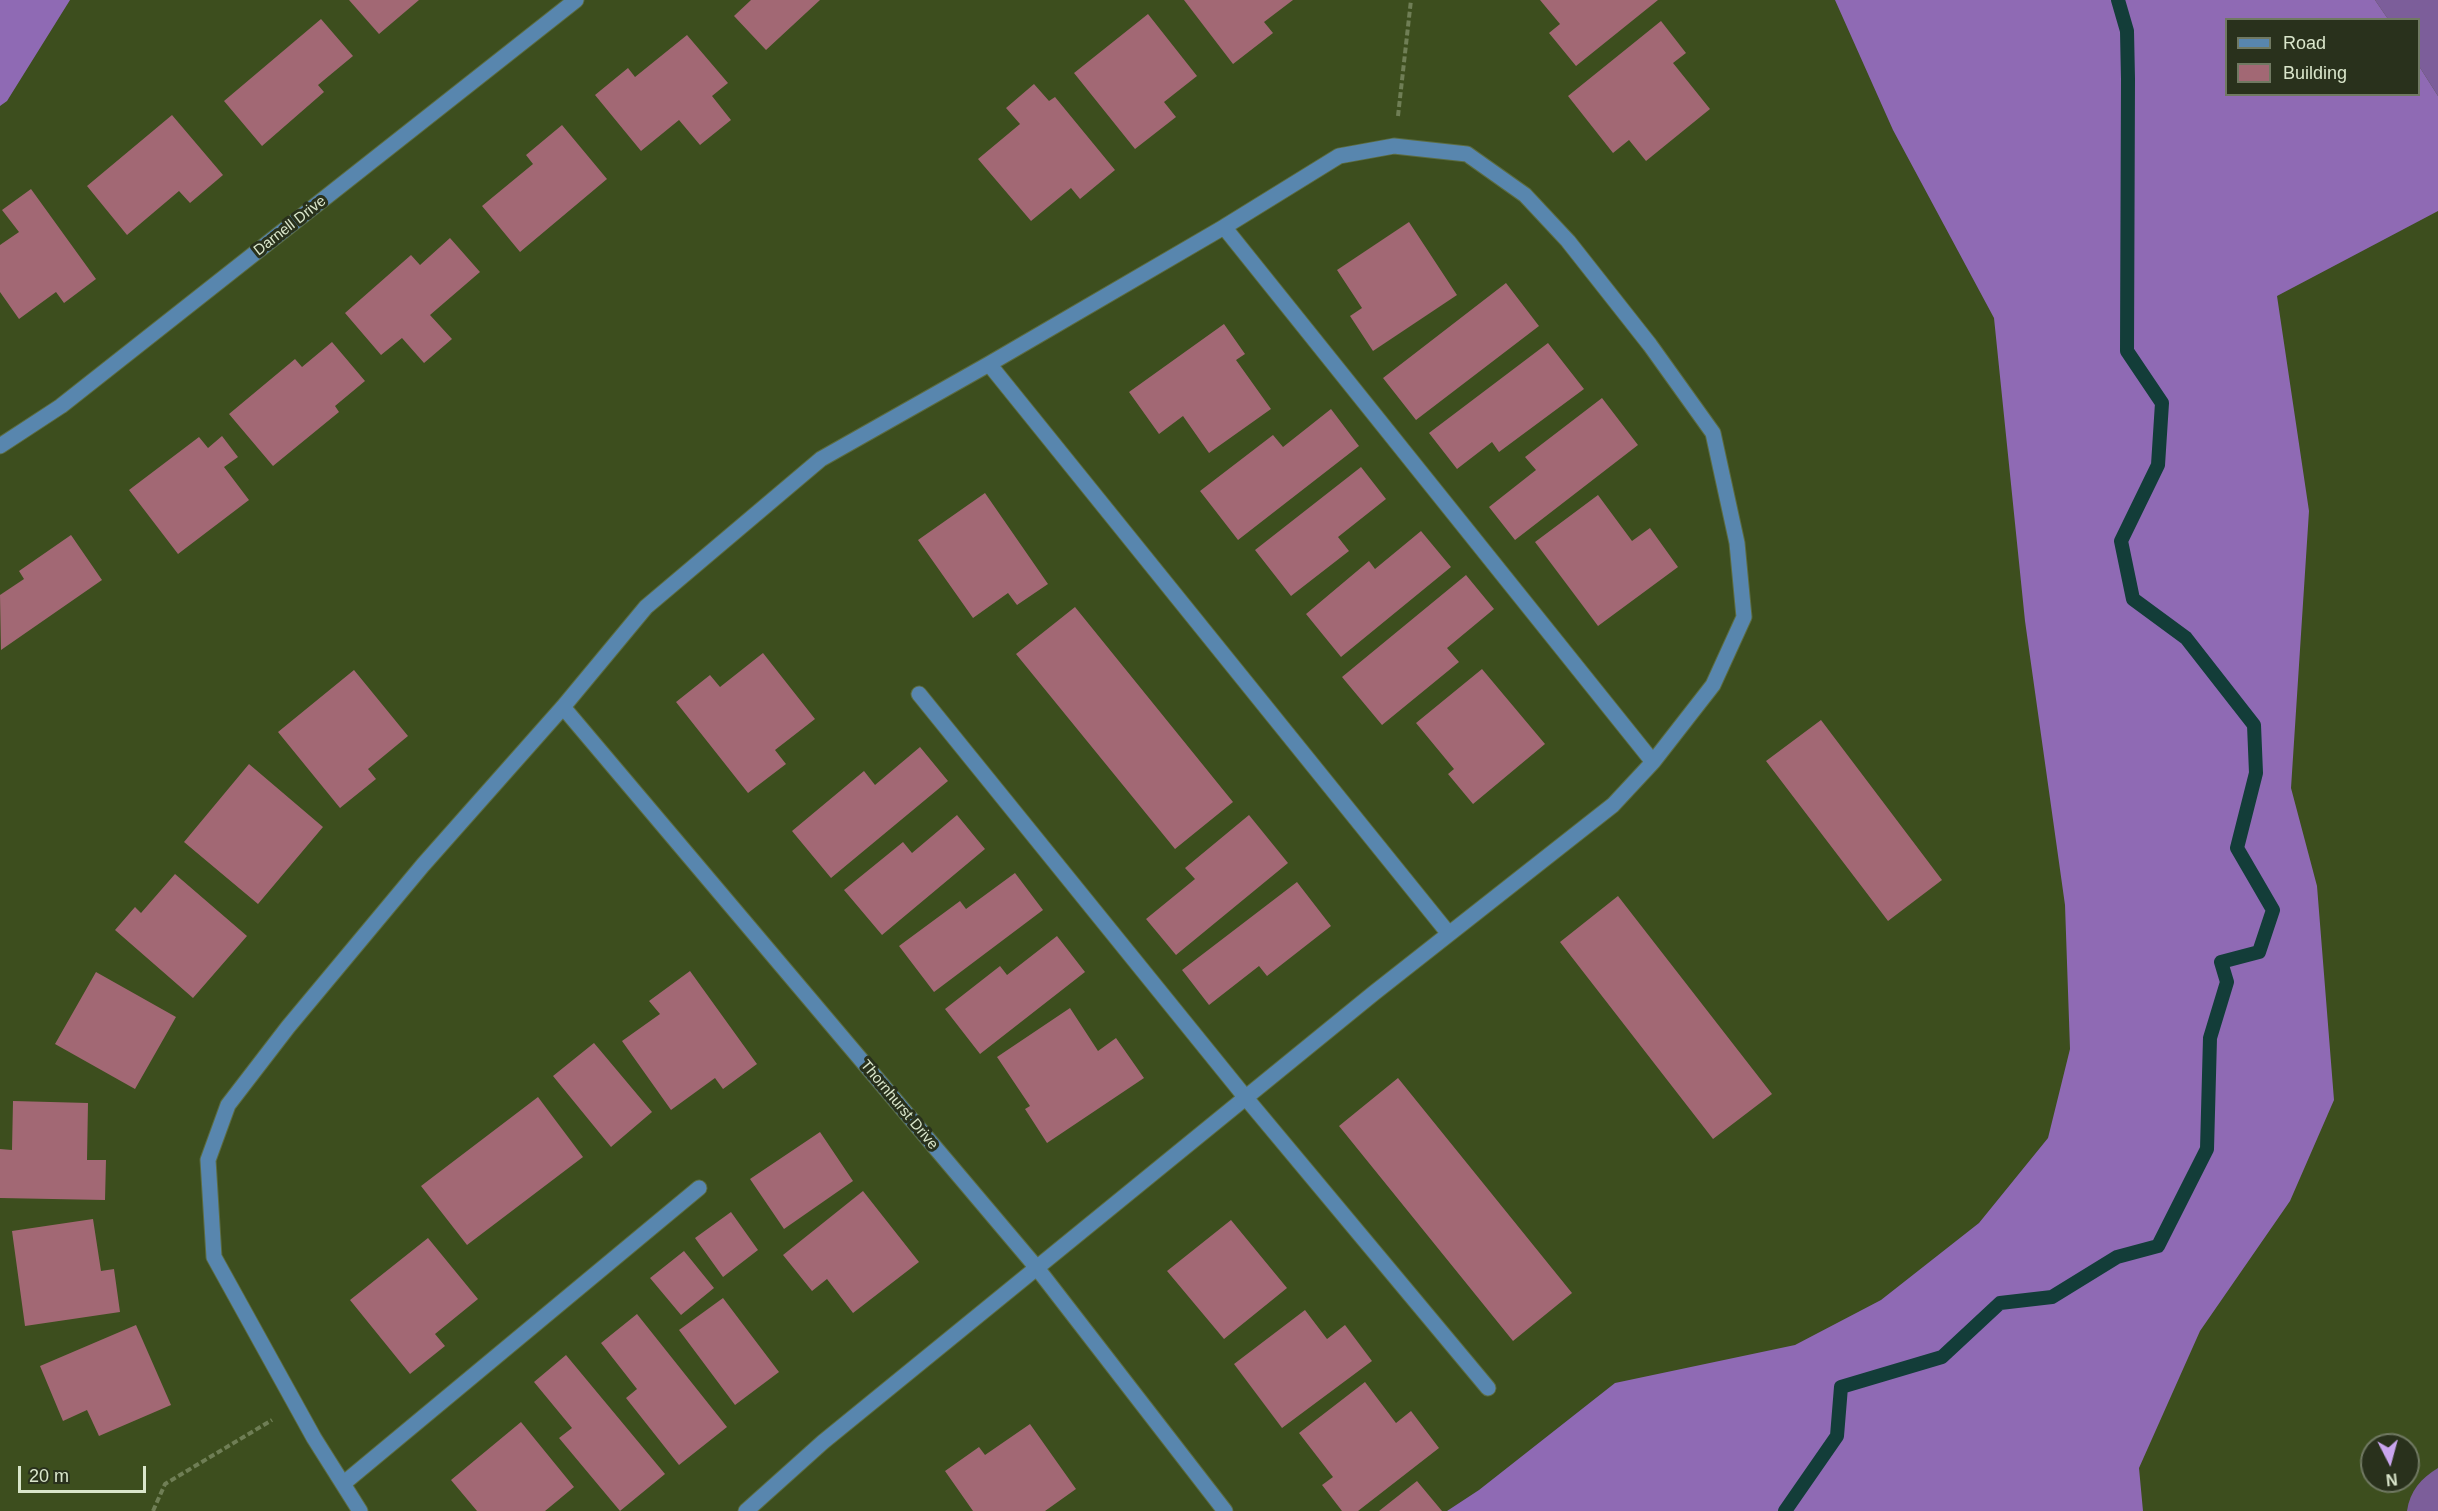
<!DOCTYPE html>
<html>
<head>
<meta charset="utf-8">
<style>
	body { margin:0 }
	#map { position:relative; width:2438px; height:1511px; overflow:hidden; background:#3d4e1e; font-family:Helvetica,sans-serif }
	canvas { display:block }
	.legend { position:absolute; left:2225px; top:18px; width:195px; height:78px; box-sizing:border-box; background:#29311c; border:2px solid #707962; margin:0; padding:8px 10px; list-style:none; font-size:18px; color:#dae6cb }
	.legend li { display:flex; align-items:center; gap:12px; height:30px }
	.legend b { width:30px; border:2px solid #707962 }
	.north { position:absolute; left:2360px; top:1433px; width:60px; height:60px; box-sizing:border-box; background:#29311c; border:2px solid #707962; border-radius:50%; rotate:174deg; font-size:16px; font-weight:700; line-height:24px; text-align:center; color:#dae6cb }
	.north::after { content:''; display:block; margin:auto; width:21px; height:27px; background:#c9a5ee; clip-path:polygon(50% 0,100% 100%,50% 72%,0 100%) }
	.scale { position:absolute; left:18px; top:1466px; width:128px; height:27px; box-sizing:border-box; border:3px solid #dae6cb; border-top:0; padding-left:8px; font-size:18px; line-height:21px; white-space:nowrap; color:#dae6cb; -webkit-text-stroke:4px #29311c; paint-order:stroke }
</style>
</head>
<body>
<div id="map">
<canvas width="2438" height="1511"></canvas>
<ul class="legend">
<li><b style="height:8px;background:#5886ae"></b>Road</li>
<li><b style="height:16px;background:#a26874"></b>Building</li>
</ul>
<div class="north">N</div>
<div class="scale">20 m</div>
</div>
<script>
const g = document.querySelector('canvas').getContext('2d');
g.lineJoin = 'round';
function fill(path, color) {
  g.fillStyle = color;
  g.fill(path, 'evenodd');
}
function strokePath(path, color, width, dash) {
  g.strokeStyle = color;
  g.lineWidth = width;
  g.lineCap = dash ? 'butt' : 'round';
  g.setLineDash(dash || []);
  g.stroke(path);
}
function label(font, color, halo, rows, align = 'center') {
  g.font = font + ' Helvetica,sans-serif';
  g.lineWidth = 6;
  g.setLineDash([]);
  g.textBaseline = 'middle';
  g.strokeStyle = halo;
  g.fillStyle = color;
  for (const [text, x, y, turn = 0] of rows) {
    g.save();
    g.translate(x, y);
    g.rotate((+turn || 0) * Math.PI / 180);
    g.textAlign = isNaN(turn) ? turn : align;
    if (halo) g.strokeText(text, 0, 0);
    g.fillText(text, 0, 0);
    g.restore();
  }
}
const green = new Path2D(`
	M 2375,0 L 2438,0 L 2438,96 L 2419,66 L 2418,20 L 2388,19 Z
	M 2438,1468 L 2438,1511 L 2407,1511 C 2410,1491 2421,1478 2438,1468 Z`);
const forest = new Path2D(`
	M 0,0 L 70,0 L 7,101 L 0,106 Z
	M 1835,0 L 2375,0 L 2388,19 L 2226,20 L 2226,94 L 2418,94 L 2419,66 L 2438,96 L 2438,211 L 2277,296 L 2309,511 L 2291,788 L 2317,886 L 2334,1100 L 2290,1201 L 2200,1331 L 2139,1468 L 2143,1511 L 1447,1511 L 1479,1490 L 1615,1383 L 1795,1345 L 1881,1300 L 1979,1223 L 2048,1138 L 2070,1049 L 2065,905 L 2025,621 L 1994,318 L 1893,130 Z`);
const stream = new Path2D(`
	M 1785,1511 L 1837,1436 L 1841,1387 L 1942,1357 L 2000,1303 L 2052,1297 L 2117,1257 L 2158,1246 L 2207,1149 L 2210,1038 L 2227,982 L 2221,962 L 2259,952 L 2273,910 L 2237,848 L 2256,773 L 2254,725 L 2186,638 L 2133,599 L 2121,541 L 2158,465 L 2162,403 L 2127,351 L 2128,79 L 2127,31 L 2118,0`);
const building = new Path2D(`
	M 349,0 L 419,0 L 379,34 Z
	M 751,0 L 820,0 L 766,50 L 734,16 Z
	M 1184,0 L 1293,0 L 1264,22 L 1273,33 L 1233,64 Z
	M 1540,0 L 1658,0 L 1576,66 L 1549,33 L 1560,24 Z
	M 1148,14 L 1197,76 L 1164,102 L 1176,117 L 1135,149 L 1074,73 Z
	M 321,19 L 353,56 L 318,85 L 324,92 L 262,146 L 224,101 Z
	M 1661,21 L 1686,53 L 1673,63 L 1710,109 L 1646,161 L 1629,140 L 1613,153 L 1568,96 Z
	M 687,35 L 728,83 L 712,96 L 731,120 L 700,145 L 679,120 L 641,151 L 595,95 L 628,68 L 635,77 Z
	M 1034,84 L 1049,101 L 1055,97 L 1115,170 L 1080,199 L 1071,188 L 1031,221 L 978,159 L 1020,124 L 1006,108 Z
	M 172,115 L 223,175 L 190,203 L 179,191 L 127,235 L 87,186 Z
	M 562,125 L 607,179 L 520,252 L 482,206 L 533,164 L 526,155 Z
	M 31,189 L 96,279 L 64,303 L 56,292 L 19,319 L 0,292 L 0,245 L 19,232 L 2,210 Z
	M 1409,222 L 1457,295 L 1373,351 L 1350,316 L 1362,308 L 1337,270 Z
	M 450,238 L 480,272 L 430,315 L 452,339 L 424,363 L 402,338 L 381,355 L 345,313 L 411,255 L 420,265 Z
	M 1506,283 L 1539,326 L 1416,420 L 1383,378 Z
	M 1224,324 L 1245,354 L 1236,360 L 1271,409 L 1209,453 L 1183,416 L 1159,434 L 1129,392 Z
	M 332,342 L 365,381 L 335,406 L 339,412 L 273,466 L 229,414 L 295,359 L 302,367 Z
	M 1548,343 L 1584,389 L 1499,452 L 1492,442 L 1457,469 L 1429,433 Z
	M 1602,398 L 1638,445 L 1515,540 L 1489,507 L 1536,470 L 1525,457 Z
	M 1331,409 L 1359,446 L 1238,540 L 1200,491 L 1273,435 L 1283,447 Z
	M 222,436 L 238,457 L 224,467 L 249,500 L 178,554 L 129,490 L 199,437 L 208,448 Z
	M 1361,467 L 1386,499 L 1338,537 L 1349,551 L 1291,596 L 1255,550 Z
	M 985,493 L 1048,584 L 1017,605 L 1008,593 L 973,618 L 918,540 Z
	M 1598,495 L 1632,541 L 1650,528 L 1678,567 L 1598,626 L 1535,542 Z
	M 1421,531 L 1451,567 L 1341,657 L 1306,614 L 1369,561 L 1375,569 Z
	M 71,535 L 102,580 L 1,650 L 0,595 L 24,579 L 19,571 Z
	M 1466,575 L 1494,609 L 1447,648 L 1459,662 L 1382,725 L 1342,677 Z
	M 1075,607 L 1233,802 L 1175,849 L 1016,654 Z
	M 763,653 L 815,719 L 775,750 L 786,764 L 748,793 L 676,702 L 710,675 L 720,687 Z
	M 1482,669 L 1545,744 L 1473,804 L 1448,774 L 1454,769 L 1416,723 Z
	M 354,670 L 408,736 L 368,769 L 376,779 L 340,808 L 278,732 Z
	M 1821,720 L 1942,880 L 1888,921 L 1766,761 Z
	M 920,747 L 948,781 L 831,878 L 792,831 L 864,771 L 875,785 Z
	M 249,764 L 323,827 L 258,904 L 184,842 Z
	M 957,815 L 985,849 L 882,935 L 844,890 L 903,842 L 912,853 Z
	M 1249,815 L 1288,863 L 1176,955 L 1146,919 L 1195,879 L 1185,868 Z
	M 1015,873 L 1043,910 L 934,992 L 899,946 L 960,901 L 966,909 Z
	M 175,874 L 247,936 L 193,998 L 115,930 L 135,907 L 141,913 Z
	M 1297,882 L 1331,926 L 1267,976 L 1259,966 L 1209,1005 L 1182,970 Z
	M 1618,896 L 1772,1094 L 1713,1139 L 1560,942 Z
	M 1057,936 L 1085,972 L 980,1054 L 945,1009 L 1000,966 L 1007,975 Z
	M 690,971 L 757,1064 L 723,1089 L 715,1078 L 671,1110 L 622,1041 L 660,1014 L 649,1001 Z
	M 96,972 L 176,1017 L 135,1089 L 55,1044 Z
	M 1070,1008 L 1098,1051 L 1116,1038 L 1144,1078 L 1047,1143 L 1025,1109 L 1030,1106 L 997,1057 Z
	M 594,1043 L 652,1112 L 611,1147 L 553,1076 Z
	M 1398,1078 L 1572,1293 L 1513,1341 L 1339,1126 Z
	M 538,1097 L 583,1157 L 467,1245 L 421,1186 Z
	M 13,1101 L 88,1103 L 87,1160 L 106,1160 L 105,1200 L 0,1198 L 0,1149 L 12,1150 Z
	M 820,1132 L 853,1181 L 784,1229 L 750,1179 Z
	M 863,1191 L 919,1262 L 853,1313 L 827,1279 L 812,1291 L 783,1255 Z
	M 731,1212 L 758,1250 L 723,1277 L 695,1238 Z
	M 93,1219 L 101,1271 L 114,1269 L 120,1312 L 25,1326 L 12,1231 Z
	M 1231,1220 L 1287,1288 L 1224,1339 L 1167,1271 Z
	M 428,1238 L 478,1299 L 435,1334 L 445,1346 L 410,1374 L 350,1300 Z
	M 684,1251 L 714,1288 L 681,1315 L 650,1278 Z
	M 723,1298 L 779,1372 L 735,1405 L 679,1330 Z
	M 1305,1310 L 1327,1339 L 1345,1325 L 1372,1361 L 1282,1428 L 1234,1364 Z
	M 637,1314 L 727,1427 L 679,1465 L 626,1398 L 637,1389 L 601,1343 Z
	M 136,1325 L 171,1405 L 99,1436 L 87,1410 L 63,1421 L 40,1366 Z
	M 566,1355 L 665,1474 L 620,1511 L 559,1438 L 572,1428 L 534,1382 Z
	M 1365,1382 L 1396,1423 L 1411,1411 L 1439,1448 L 1358,1511 L 1342,1511 L 1322,1485 L 1333,1477 L 1299,1433 Z
	M 521,1422 L 574,1487 L 545,1511 L 477,1511 L 451,1480 Z
	M 1030,1424 L 1076,1489 L 1045,1511 L 973,1511 L 945,1471 L 979,1447 L 985,1455 Z
	M 1417,1481 L 1442,1511 L 1379,1511 Z`);
const path = new Path2D(`
	M 1398,116 L 1411,0
	M 153,1511 L 165,1484 L 272,1420`);
const minor = new Path2D(`
	M 1224,227 L 1653,762
	M 989,364 L 1449,934
	M 0,446 L 61,406 L 576,0
	M 919,694 L 1246,1098 L 1488,1388
	M 563,707 L 1037,1268 L 1225,1511
	M 344,1483 L 699,1188
	M 360,1511 L 314,1438 L 214,1257 L 208,1160 L 228,1105 L 288,1027 L 423,865 L 563,707 L 646,607 L 821,459 L 989,364 L 1224,227 L 1339,156 L 1394,146 L 1467,154 L 1525,195 L 1568,241 L 1650,345 L 1713,433 L 1737,543 L 1744,617 L 1713,685 L 1653,762 L 1613,805 L 1374,993 L 823,1442 L 746,1511`);
const streetNames = [
	["Darnell Drive",290,226,-38],
	["Thornhurst Drive",899,1105,50]
];
fill(green, '#7c5e9a');
fill(forest, '#8f6ab4');
strokePath(stream, '#133d39', 14);
fill(building, '#a26874');
strokePath(minor, '#5c6c41', 17);
strokePath(path, '#6f7e55', 4, [6, 3]);
strokePath(minor, '#5886ae', 15);
label('15px', '#dae6cb', '#29311c', streetNames);
</script>
</body>
</html>
